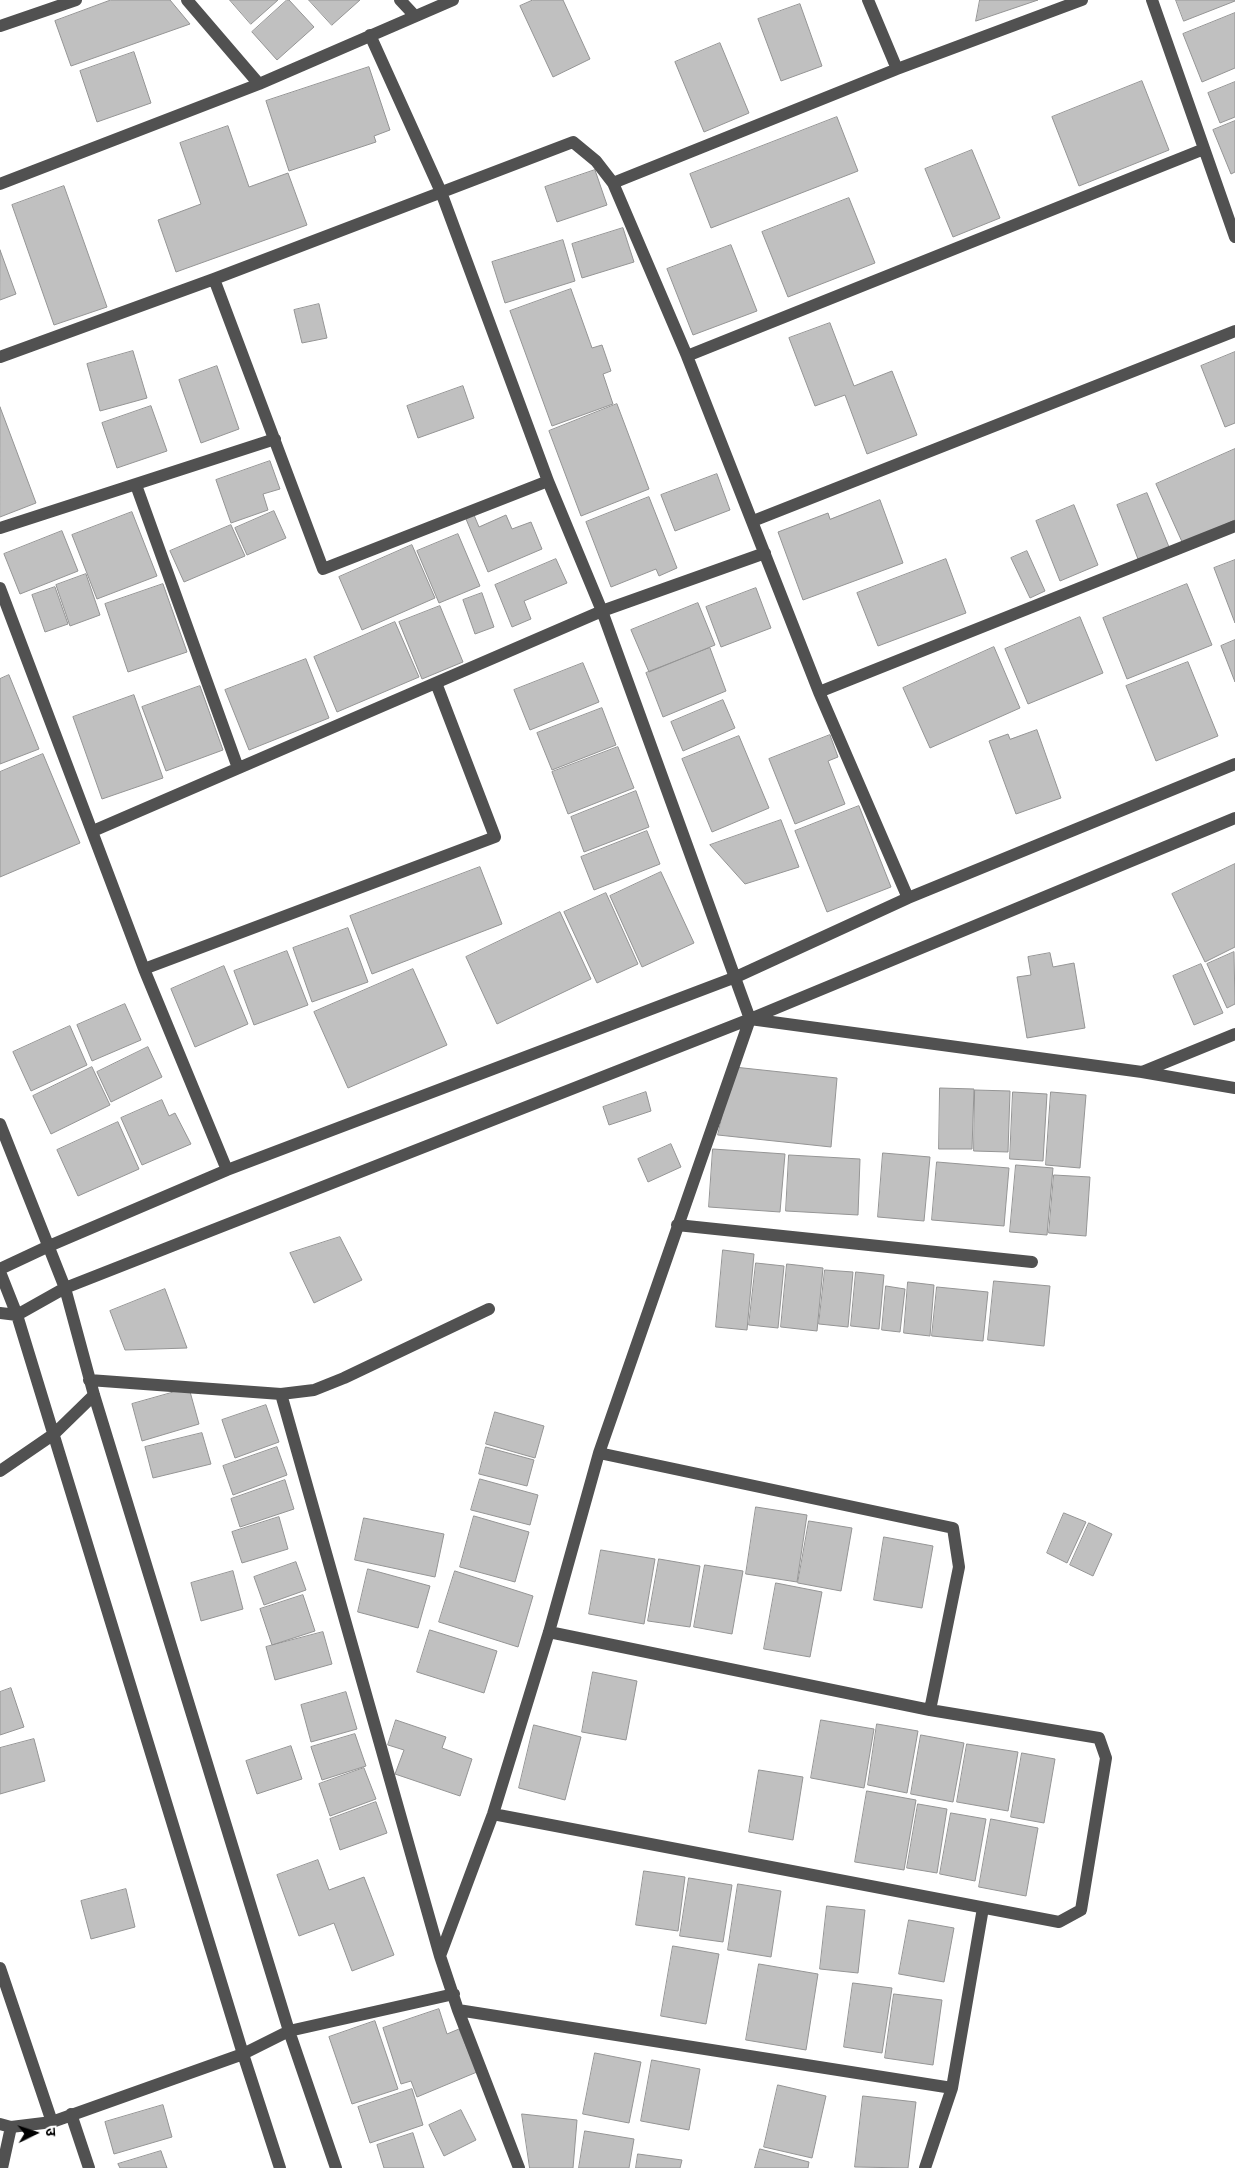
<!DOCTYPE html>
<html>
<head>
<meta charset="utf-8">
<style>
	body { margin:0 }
	#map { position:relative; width:1235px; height:2168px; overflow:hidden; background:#fff; font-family:Rubik,"Noto Sans Devanagari",sans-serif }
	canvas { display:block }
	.north { position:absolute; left:10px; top:2108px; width:50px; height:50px; -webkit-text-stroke:4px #fff; paint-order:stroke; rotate:86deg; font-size:14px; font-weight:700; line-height:20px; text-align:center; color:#000 }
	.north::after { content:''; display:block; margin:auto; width:18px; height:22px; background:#000; clip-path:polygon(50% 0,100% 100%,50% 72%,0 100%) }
</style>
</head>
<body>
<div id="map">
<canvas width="1235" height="2168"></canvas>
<div class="north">उ</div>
</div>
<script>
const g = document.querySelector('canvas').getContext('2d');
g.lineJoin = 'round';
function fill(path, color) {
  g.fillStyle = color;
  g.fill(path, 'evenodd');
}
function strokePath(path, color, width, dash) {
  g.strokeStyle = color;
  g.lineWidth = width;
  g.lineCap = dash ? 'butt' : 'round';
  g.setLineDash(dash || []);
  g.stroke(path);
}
const building = new Path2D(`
	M 111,0 L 170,0 L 190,24 L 71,66 L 55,21 Z
	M 230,0 L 278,0 L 251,24 Z
	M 287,0 L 289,0 L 314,27 L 277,60 L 252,32 Z
	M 309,0 L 360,0 L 332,25 Z
	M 533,0 L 563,0 L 590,59 L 553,77 L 520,6 Z
	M 980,0 L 1038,0 L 976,21 Z
	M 1176,0 L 1235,0 L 1235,1 L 1184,21 Z
	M 800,4 L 822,66 L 781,81 L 758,19 Z
	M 1235,13 L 1235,68 L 1202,82 L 1183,34 Z
	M 720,43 L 749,113 L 704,132 L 675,62 Z
	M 134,52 L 151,103 L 97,122 L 80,71 Z
	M 369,67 L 390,130 L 374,136 L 376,142 L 289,171 L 266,101 Z
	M 1142,81 L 1169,150 L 1079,186 L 1052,117 Z
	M 1235,82 L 1235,117 L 1220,123 L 1208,93 Z
	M 837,117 L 858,171 L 711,228 L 690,174 Z
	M 1235,121 L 1235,172 L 1231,174 L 1213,130 Z
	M 228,126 L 249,187 L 288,173 L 307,225 L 176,272 L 158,220 L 201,204 L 180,143 Z
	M 972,150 L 1000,218 L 953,237 L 925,169 Z
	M 595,170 L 607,205 L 557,222 L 545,187 Z
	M 64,186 L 107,307 L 54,325 L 12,205 Z
	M 849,198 L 875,263 L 788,297 L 762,232 Z
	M 623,228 L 634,262 L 582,278 L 572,244 Z
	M 563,240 L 575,281 L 505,303 L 492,262 Z
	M 731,245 L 757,311 L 693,335 L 667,269 Z
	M 0,250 L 16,294 L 0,300 Z
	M 571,289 L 592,348 L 602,345 L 611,371 L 603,374 L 613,404 L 552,426 L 510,311 Z
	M 319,304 L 327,338 L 302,343 L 294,310 Z
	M 830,323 L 854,386 L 892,371 L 917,435 L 867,454 L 845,395 L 815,406 L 789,338 Z
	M 133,351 L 147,398 L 100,411 L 87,364 Z
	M 1235,352 L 1235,423 L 1225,427 L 1201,366 Z
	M 217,366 L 239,429 L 201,443 L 179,380 Z
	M 463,386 L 474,418 L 418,438 L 407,406 Z
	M 617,404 L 649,489 L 581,516 L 549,431 Z
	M 151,406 L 167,451 L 117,468 L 102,423 Z
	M 0,407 L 36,503 L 0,517 Z
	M 1235,449 L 1235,520 L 1183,544 L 1156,484 Z
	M 270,461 L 280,489 L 263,494 L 268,510 L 231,523 L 216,480 Z
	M 717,474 L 730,510 L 675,531 L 661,495 Z
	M 1147,493 L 1169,547 L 1138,559 L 1117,505 Z
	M 649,497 L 677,568 L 659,576 L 656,569 L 611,587 L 586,522 Z
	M 880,500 L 903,563 L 803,600 L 778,532 L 828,513 L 830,519 Z
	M 1074,505 L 1098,565 L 1060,581 L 1036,521 Z
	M 274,511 L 286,538 L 247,555 L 235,528 Z
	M 132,512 L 157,576 L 97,599 L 72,535 Z
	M 474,515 L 479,527 L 506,515 L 512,529 L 531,522 L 542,549 L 488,572 L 466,519 Z
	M 231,525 L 245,556 L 184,582 L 170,551 Z
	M 62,531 L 78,571 L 20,594 L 4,554 Z
	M 458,534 L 480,586 L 439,603 L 417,551 Z
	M 412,545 L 435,598 L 362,630 L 339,577 Z
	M 1027,551 L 1045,591 L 1030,598 L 1011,558 Z
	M 556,559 L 567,583 L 524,601 L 531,619 L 512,627 L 495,585 Z
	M 946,559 L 966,613 L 878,646 L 857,593 Z
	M 1235,560 L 1235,623 L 1214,568 Z
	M 86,574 L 100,615 L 70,626 L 56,585 Z
	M 163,584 L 187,652 L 128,672 L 105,604 Z
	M 1187,584 L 1212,645 L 1127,679 L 1103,618 Z
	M 55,587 L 68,624 L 45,632 L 32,595 Z
	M 756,588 L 771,628 L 721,647 L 706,607 Z
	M 482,593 L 494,627 L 475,634 L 463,600 Z
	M 698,603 L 715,645 L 649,672 L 631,630 Z
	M 440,606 L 463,662 L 422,679 L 399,622 Z
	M 1080,617 L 1103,673 L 1028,704 L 1005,649 Z
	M 395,622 L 419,677 L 337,712 L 314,657 Z
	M 1235,640 L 1235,682 L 1221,646 Z
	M 994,647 L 1020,708 L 930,748 L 903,688 Z
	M 710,648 L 726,691 L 663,717 L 646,673 Z
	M 306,659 L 329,718 L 249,750 L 225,690 Z
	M 1188,662 L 1218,736 L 1156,761 L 1126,686 Z
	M 583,663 L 599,702 L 530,730 L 514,690 Z
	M 9,675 L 39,749 L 0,764 L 0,679 Z
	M 200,686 L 223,750 L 166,771 L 142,707 Z
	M 134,695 L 163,778 L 102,799 L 73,717 Z
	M 723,700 L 735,728 L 683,751 L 671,722 Z
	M 602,708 L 616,745 L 552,770 L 537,733 Z
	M 1037,730 L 1061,798 L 1016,814 L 989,741 L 1008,734 L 1010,739 Z
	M 830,735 L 838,757 L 828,761 L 845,804 L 795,824 L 769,759 Z
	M 739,736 L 769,808 L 712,832 L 682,759 Z
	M 618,747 L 634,788 L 568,814 L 552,772 Z
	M 43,754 L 80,843 L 0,877 L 0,772 Z
	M 636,791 L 649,827 L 584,852 L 571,817 Z
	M 859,806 L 891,887 L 827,912 L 795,831 Z
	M 781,820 L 799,867 L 745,884 L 710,845 Z
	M 647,831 L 660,864 L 594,890 L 581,857 Z
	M 1235,864 L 1235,947 L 1205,962 L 1172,894 Z
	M 480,867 L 502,924 L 372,974 L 350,916 Z
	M 661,872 L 694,943 L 642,967 L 610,896 Z
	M 606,893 L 638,964 L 597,983 L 564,912 Z
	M 560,912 L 591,979 L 497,1024 L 466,957 Z
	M 348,928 L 368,982 L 312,1002 L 293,948 Z
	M 287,951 L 308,1005 L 254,1025 L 234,971 Z
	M 1234,952 L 1235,1004 L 1227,1008 L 1207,964 Z
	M 1050,953 L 1053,967 L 1074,963 L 1085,1028 L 1027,1038 L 1017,977 L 1031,975 L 1028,957 Z
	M 1201,964 L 1223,1013 L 1194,1025 L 1173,976 Z
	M 224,966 L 248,1024 L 195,1047 L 171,989 Z
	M 413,969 L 447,1045 L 348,1088 L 314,1012 Z
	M 125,1004 L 141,1040 L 92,1061 L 77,1025 Z
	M 70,1026 L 87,1065 L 31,1091 L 13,1052 Z
	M 148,1047 L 162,1077 L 111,1102 L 97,1072 Z
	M 92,1067 L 110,1105 L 51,1134 L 33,1096 Z
	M 734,1067 L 837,1078 L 831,1147 L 718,1135 Z
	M 940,1088 L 974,1089 L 972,1149 L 939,1149 Z
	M 975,1090 L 1010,1091 L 1008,1152 L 974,1151 Z
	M 646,1092 L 651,1111 L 609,1125 L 603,1107 Z
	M 1013,1092 L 1047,1094 L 1043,1161 L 1010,1159 Z
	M 1051,1092 L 1086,1095 L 1080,1168 L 1046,1165 Z
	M 162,1100 L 169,1116 L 175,1113 L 191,1144 L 142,1165 L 121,1118 Z
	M 118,1122 L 139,1169 L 78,1196 L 57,1150 Z
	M 671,1144 L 681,1167 L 648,1182 L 638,1159 Z
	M 713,1149 L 785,1154 L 780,1212 L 709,1207 Z
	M 883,1153 L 930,1157 L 924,1221 L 878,1217 Z
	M 789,1155 L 860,1159 L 858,1215 L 786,1211 Z
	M 937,1162 L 1009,1168 L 1004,1226 L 932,1220 Z
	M 1016,1165 L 1053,1168 L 1047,1235 L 1010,1232 Z
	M 1054,1175 L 1090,1177 L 1086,1236 L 1049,1233 Z
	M 340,1237 L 362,1280 L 314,1303 L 290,1253 Z
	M 723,1250 L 754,1254 L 747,1330 L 716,1327 Z
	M 756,1263 L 784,1266 L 778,1328 L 749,1325 Z
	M 787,1264 L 823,1268 L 817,1331 L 781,1327 Z
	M 825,1270 L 853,1272 L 848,1327 L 819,1324 Z
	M 856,1272 L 884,1275 L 879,1329 L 851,1326 Z
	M 994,1281 L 1050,1286 L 1044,1346 L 988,1340 Z
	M 908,1282 L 934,1285 L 930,1336 L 904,1333 Z
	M 886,1286 L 905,1289 L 900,1332 L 882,1330 Z
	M 937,1287 L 988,1292 L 983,1341 L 932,1336 Z
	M 165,1289 L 187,1348 L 125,1350 L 110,1311 Z
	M 189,1388 L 199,1424 L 142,1441 L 132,1404 Z
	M 266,1405 L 279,1442 L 235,1458 L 222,1420 Z
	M 495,1412 L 544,1426 L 535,1458 L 486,1444 Z
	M 202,1433 L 211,1464 L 153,1478 L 145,1447 Z
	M 277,1447 L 287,1475 L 233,1495 L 223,1466 Z
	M 486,1447 L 534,1460 L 527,1486 L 479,1474 Z
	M 480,1479 L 538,1495 L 530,1525 L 471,1510 Z
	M 285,1480 L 294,1509 L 240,1527 L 231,1499 Z
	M 756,1507 L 807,1515 L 797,1582 L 746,1574 Z
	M 1064,1513 L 1086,1522 L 1067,1563 L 1047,1553 Z
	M 474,1516 L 529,1532 L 515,1582 L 460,1567 Z
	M 279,1517 L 288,1549 L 242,1563 L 232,1532 Z
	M 364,1518 L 444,1534 L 435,1577 L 355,1560 Z
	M 809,1521 L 852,1528 L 841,1591 L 798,1583 Z
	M 1089,1523 L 1112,1534 L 1093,1576 L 1070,1565 Z
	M 884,1537 L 933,1546 L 922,1608 L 874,1600 Z
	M 601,1550 L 655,1559 L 644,1624 L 589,1614 Z
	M 659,1559 L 700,1566 L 690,1627 L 648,1621 Z
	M 296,1562 L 306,1590 L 264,1605 L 254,1577 Z
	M 705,1565 L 743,1571 L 732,1634 L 694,1627 Z
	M 368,1569 L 430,1586 L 418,1628 L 358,1612 Z
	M 233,1571 L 243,1609 L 201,1621 L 191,1583 Z
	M 455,1571 L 533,1596 L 518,1647 L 439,1622 Z
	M 776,1583 L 822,1592 L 810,1657 L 764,1649 Z
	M 303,1595 L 315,1631 L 272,1645 L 260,1609 Z
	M 430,1630 L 497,1651 L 484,1693 L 417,1672 Z
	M 323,1632 L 332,1664 L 275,1680 L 266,1647 Z
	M 593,1672 L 637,1681 L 626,1740 L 582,1732 Z
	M 11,1688 L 24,1727 L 0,1735 L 0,1692 Z
	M 346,1692 L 357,1729 L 311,1742 L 301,1705 Z
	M 396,1720 L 446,1737 L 442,1748 L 472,1759 L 460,1796 L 395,1774 L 404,1750 L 388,1745 Z
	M 821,1720 L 874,1729 L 864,1788 L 811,1778 Z
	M 877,1724 L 918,1731 L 907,1793 L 868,1785 Z
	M 534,1725 L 581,1737 L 565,1800 L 519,1788 Z
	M 355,1734 L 366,1766 L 322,1780 L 311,1747 Z
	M 921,1735 L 964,1743 L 953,1802 L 911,1794 Z
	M 34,1739 L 45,1781 L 0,1794 L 0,1748 Z
	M 967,1744 L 1018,1752 L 1008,1811 L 957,1802 Z
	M 291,1746 L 302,1779 L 257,1794 L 246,1761 Z
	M 1022,1753 L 1055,1759 L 1044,1823 L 1011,1817 Z
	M 364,1768 L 376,1799 L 330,1816 L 319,1784 Z
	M 759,1770 L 803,1777 L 793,1840 L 749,1832 Z
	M 867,1791 L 916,1800 L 904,1870 L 855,1862 Z
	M 376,1802 L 387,1833 L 340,1850 L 330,1819 Z
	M 918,1804 L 947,1809 L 937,1873 L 907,1868 Z
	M 951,1813 L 986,1819 L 975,1881 L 940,1874 Z
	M 991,1819 L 1038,1828 L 1026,1896 L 979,1887 Z
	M 318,1860 L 329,1890 L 364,1877 L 394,1955 L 352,1971 L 334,1923 L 299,1936 L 277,1875 Z
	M 644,1871 L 685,1877 L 678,1931 L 636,1925 Z
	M 689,1878 L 732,1885 L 723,1942 L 680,1936 Z
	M 738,1884 L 781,1891 L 771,1957 L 728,1950 Z
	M 126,1889 L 135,1927 L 91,1939 L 81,1901 Z
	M 827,1906 L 865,1910 L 858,1973 L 820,1969 Z
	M 909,1920 L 954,1928 L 944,1982 L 899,1974 Z
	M 673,1946 L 719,1954 L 706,2024 L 661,2016 Z
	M 759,1964 L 818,1974 L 806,2050 L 746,2040 Z
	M 853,1983 L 892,1988 L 882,2053 L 844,2047 Z
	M 894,1994 L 942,2000 L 933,2065 L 885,2058 Z
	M 439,2009 L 447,2034 L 459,2029 L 477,2072 L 417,2097 L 411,2081 L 401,2084 L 383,2028 Z
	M 375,2021 L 398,2089 L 352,2104 L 329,2037 Z
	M 595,2053 L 641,2062 L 629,2123 L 583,2114 Z
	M 652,2060 L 700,2069 L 689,2130 L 641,2121 Z
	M 778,2085 L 826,2096 L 812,2158 L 764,2147 Z
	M 412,2089 L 423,2125 L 370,2143 L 358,2107 Z
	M 863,2096 L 916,2102 L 908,2168 L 855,2167 Z
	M 163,2105 L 172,2137 L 114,2154 L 105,2122 Z
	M 461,2110 L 476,2140 L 444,2156 L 429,2125 Z
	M 522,2114 L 577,2120 L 573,2168 L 530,2168 Z
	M 585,2131 L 634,2139 L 629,2168 L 579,2168 Z
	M 413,2133 L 424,2168 L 384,2168 L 377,2145 Z
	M 760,2149 L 809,2162 L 808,2168 L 755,2168 Z
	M 161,2151 L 167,2168 L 120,2168 L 118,2164 Z
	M 638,2154 L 682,2160 L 680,2168 L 636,2168 Z`);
const minor = new Path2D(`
	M 187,0 L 259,84
	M 400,0 L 415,16
	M 868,0 L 897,69
	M 1152,0 L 1235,237
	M 0,26 L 76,0
	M 370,35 L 441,192 L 548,481 L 602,611 L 750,1019 L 599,1453 L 549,1632 L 493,1814 L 440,1956
	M 613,183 L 897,69 L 1082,0
	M 0,184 L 259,84 L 453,0
	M 214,279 L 323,569 L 548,481
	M 687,356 L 1204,149
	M 0,357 L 214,279 L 573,142 L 596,161 L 613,183 L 687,356 L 819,692 L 908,898
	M 136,485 L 238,768
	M 753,521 L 1235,331
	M 0,528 L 275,439
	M 0,588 L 144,969 L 227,1170
	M 819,692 L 1235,526
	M 93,831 L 602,611 L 765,553
	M 144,969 L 495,837 L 436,683
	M 750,1019 L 1142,1072 L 1235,1088
	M 1142,1072 L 1235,1034
	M 0,1124 L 65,1288 L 94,1395 L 289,2031 L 336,2168
	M 677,1225 L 1032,1262
	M 0,1269 L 49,1246 L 227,1170 L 736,977 L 908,898 L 1235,764
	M 0,1272 L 17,1315 L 243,2054 L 280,2168
	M 0,1313 L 17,1315 L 65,1288 L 750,1019 L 1235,818
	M 89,1380 L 281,1394 L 314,1390 L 344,1378 L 489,1309
	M 281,1394 L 440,1956 L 458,2010 L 519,2168
	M 599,1453 L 953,1528 L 959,1567 L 930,1710
	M 0,1471 L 54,1434 L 94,1395
	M 493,1814 L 1059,1922 L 1081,1910 L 1106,1758 L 1099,1738 L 930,1710 L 549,1632
	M 0,1968 L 52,2122
	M 458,2010 L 952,2088
	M 71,2114 L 89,2168
	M 0,2124 L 11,2127 L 52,2122 L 243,2054 L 289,2031 L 454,1994
	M 2,2168 L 11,2127
	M 925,2168 L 952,2088 L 983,1908`);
fill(building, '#c0c0c0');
strokePath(building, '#959595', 1);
strokePath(minor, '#515151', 12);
</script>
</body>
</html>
